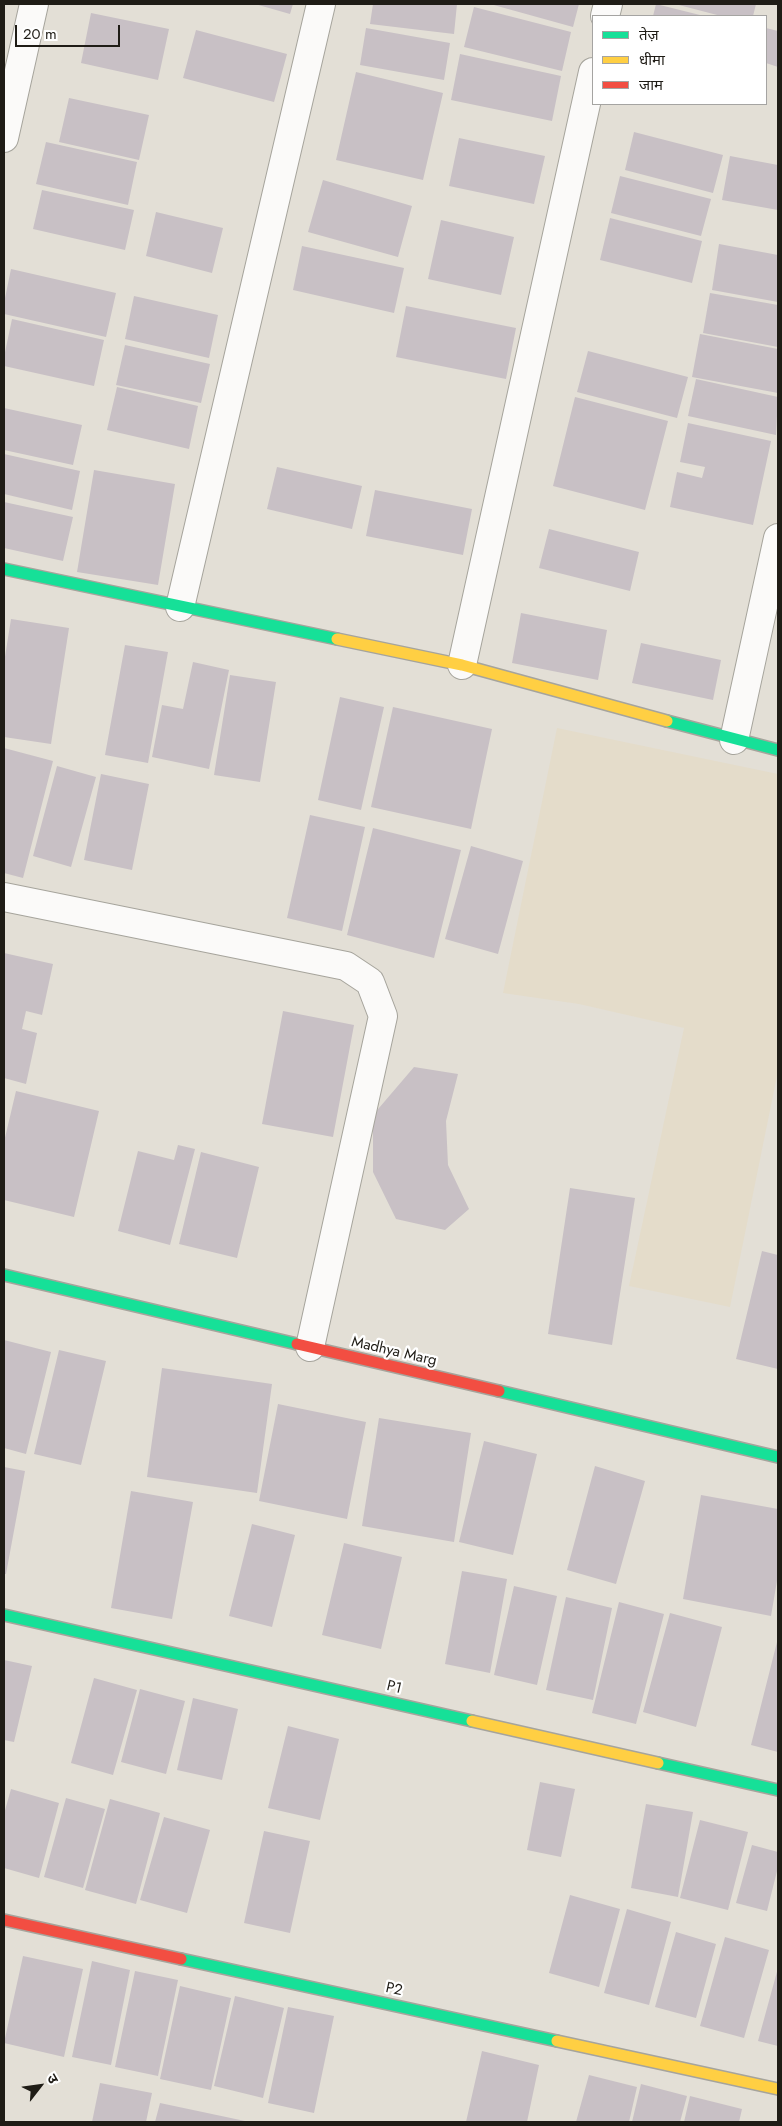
<!DOCTYPE html>
<html>
<head>
<meta charset="utf-8">
<style>
	body { margin:0 }
	#map { position:relative; width:782px; height:2126px; overflow:hidden; background:#e3dfd6; font-family:Jost,"Noto Sans Devanagari",sans-serif }
	canvas { display:block }
	.frame { position:absolute; inset:0; border:5px solid #1f1c16; pointer-events:none }
	.legend { position:absolute; left:592px; top:15px; width:175px; height:90px; box-sizing:border-box; background:#fff; border:1px solid #a5a4a2; margin:0; padding:6px 9px; list-style:none; font-size:15px; color:#1f1c16 }
	.legend li { display:flex; align-items:center; gap:10px; height:25px }
	.legend b { width:25px; border:1px solid #a5a4a2 }
	.north { position:absolute; left:15px; top:2061px; width:50px; height:50px; -webkit-text-stroke:4px #fff; paint-order:stroke; rotate:60deg; font-size:14px; font-weight:700; line-height:20px; text-align:center; color:#1f1c16 }
	.north::after { content:''; display:block; margin:auto; width:18px; height:22px; background:#1f1c16; clip-path:polygon(50% 0,100% 100%,50% 72%,0 100%) }
	.scale { position:absolute; left:15px; top:25px; width:105px; height:22px; box-sizing:border-box; border:2px solid #1f1c16; border-top:0; padding-left:6px; font-size:15px; line-height:18px; white-space:nowrap; color:#1f1c16; -webkit-text-stroke:4px #fff; paint-order:stroke }
</style>
</head>
<body>
<div id="map">
<canvas width="782" height="2126"></canvas>
<div class="frame"></div>
<ul class="legend">
<li><b style="height:6px;background:#16e098"></b>तेज़</li>
<li><b style="height:6px;background:#ffcf43"></b>धीमा</li>
<li><b style="height:6px;background:#f24e42"></b>जाम</li>
</ul>
<div class="north">उ</div>
<div class="scale">20 m</div>
</div>
<script>
const g = document.querySelector('canvas').getContext('2d');
g.lineJoin = 'round';
function fill(path, color) {
  g.fillStyle = color;
  g.fill(path, 'evenodd');
}
function strokePath(path, color, width, dash) {
  g.strokeStyle = color;
  g.lineWidth = width;
  g.lineCap = dash ? 'butt' : 'round';
  g.setLineDash(dash || []);
  g.stroke(path);
}
function label(font, color, halo, rows, align = 'center') {
  g.font = font + ' Jost,sans-serif';
  g.lineWidth = 4.5;
  g.setLineDash([]);
  g.textBaseline = 'middle';
  g.strokeStyle = halo;
  g.fillStyle = color;
  for (const [text, x, y, turn = 0] of rows) {
    g.save();
    g.translate(x, y);
    g.rotate((+turn || 0) * Math.PI / 180);
    g.textAlign = isNaN(turn) ? turn : align;
    if (halo) g.strokeText(text, 0, 0);
    g.fillText(text, 0, 0);
    g.restore();
  }
}
const built = new Path2D(`
	M 557,728 L 778,774 L 778,1071 L 730,1307 L 629,1286 L 684,1028 L 579,1004 L 503,993 Z`);
const building = new Path2D(`
	M 255,4 L 293,4 L 290,14 Z
	M 373,4 L 457,4 L 454,34 L 370,24 Z
	M 490,4 L 579,4 L 573,27 Z
	M 656,4 L 704,16 L 653,16 Z
	M 675,4 L 756,4 L 753,16 L 721,16 Z
	M 474,7 L 571,32 L 562,71 L 464,47 Z
	M 91,13 L 169,29 L 158,80 L 81,63 Z
	M 366,28 L 450,43 L 444,80 L 360,65 Z
	M 766,28 L 778,31 L 778,67 L 766,63 Z
	M 196,30 L 287,54 L 274,102 L 183,78 Z
	M 460,54 L 561,76 L 552,121 L 451,100 Z
	M 356,72 L 443,93 L 423,180 L 336,160 Z
	M 69,98 L 149,115 L 139,160 L 59,142 Z
	M 634,132 L 723,155 L 713,193 L 625,170 Z
	M 459,138 L 545,156 L 534,204 L 449,186 Z
	M 46,142 L 137,162 L 128,205 L 36,184 Z
	M 730,156 L 778,165 L 778,210 L 722,200 Z
	M 620,176 L 711,199 L 701,236 L 611,213 Z
	M 323,180 L 412,206 L 398,257 L 308,232 Z
	M 42,190 L 134,210 L 125,250 L 33,229 Z
	M 156,212 L 223,228 L 212,273 L 146,256 Z
	M 610,218 L 702,241 L 692,283 L 600,260 Z
	M 441,220 L 514,237 L 501,295 L 428,279 Z
	M 719,244 L 778,255 L 778,302 L 712,290 Z
	M 302,246 L 404,268 L 394,313 L 293,290 Z
	M 11,269 L 116,293 L 106,337 L 4,314 L 4,303 Z
	M 710,293 L 778,305 L 778,347 L 703,333 Z
	M 134,296 L 218,315 L 209,358 L 125,339 Z
	M 406,306 L 516,328 L 506,379 L 396,357 Z
	M 12,319 L 104,340 L 94,386 L 4,366 L 4,357 Z
	M 700,334 L 778,349 L 778,393 L 692,377 Z
	M 125,345 L 210,364 L 201,403 L 116,385 Z
	M 588,351 L 688,377 L 677,418 L 577,392 Z
	M 696,379 L 778,397 L 776,435 L 688,416 Z
	M 117,387 L 198,406 L 189,449 L 107,430 Z
	M 575,397 L 668,421 L 645,510 L 553,486 Z
	M 4,408 L 82,425 L 73,465 L 4,450 Z
	M 688,423 L 771,441 L 753,525 L 670,507 L 677,472 L 702,478 L 705,467 L 680,462 Z
	M 4,454 L 80,471 L 72,510 L 4,494 Z
	M 277,467 L 362,486 L 352,529 L 267,509 Z
	M 94,470 L 175,484 L 158,585 L 77,572 Z
	M 375,490 L 472,509 L 463,555 L 366,536 Z
	M 4,502 L 73,517 L 63,561 L 4,548 Z
	M 549,529 L 639,552 L 630,591 L 539,568 Z
	M 521,613 L 607,630 L 598,680 L 512,663 Z
	M 11,619 L 69,628 L 51,744 L 4,737 L 4,663 Z
	M 641,643 L 721,660 L 713,700 L 632,683 Z
	M 125,645 L 168,652 L 148,763 L 105,755 Z
	M 193,662 L 229,670 L 209,769 L 152,757 L 162,705 L 183,709 Z
	M 230,675 L 276,682 L 260,782 L 214,775 Z
	M 340,697 L 384,707 L 361,810 L 318,800 Z
	M 393,707 L 492,729 L 471,829 L 371,807 Z
	M 4,748 L 53,761 L 23,878 L 4,873 Z
	M 57,766 L 96,777 L 71,867 L 33,856 Z
	M 101,774 L 149,784 L 132,870 L 84,860 Z
	M 310,815 L 365,827 L 342,931 L 287,918 Z
	M 373,828 L 461,850 L 434,958 L 347,935 Z
	M 471,846 L 523,861 L 498,954 L 445,939 Z
	M 4,953 L 53,964 L 42,1015 L 26,1011 L 22,1029 L 37,1033 L 26,1084 L 4,1078 Z
	M 283,1011 L 354,1025 L 333,1137 L 262,1124 Z
	M 414,1067 L 458,1074 L 446,1121 L 448,1165 L 469,1209 L 445,1230 L 396,1219 L 373,1172 L 373,1115 Z
	M 16,1091 L 99,1111 L 74,1217 L 4,1200 L 4,1142 Z
	M 178,1145 L 195,1149 L 170,1245 L 118,1231 L 138,1151 L 174,1160 Z
	M 201,1152 L 259,1167 L 237,1258 L 179,1244 Z
	M 570,1188 L 635,1198 L 612,1345 L 548,1334 Z
	M 762,1251 L 778,1255 L 778,1369 L 736,1359 Z
	M 4,1340 L 51,1352 L 26,1454 L 4,1448 Z
	M 59,1350 L 106,1361 L 81,1465 L 34,1454 Z
	M 162,1368 L 272,1384 L 257,1493 L 147,1477 Z
	M 278,1404 L 366,1422 L 347,1519 L 259,1501 Z
	M 379,1418 L 471,1433 L 454,1542 L 362,1526 Z
	M 484,1441 L 537,1454 L 513,1555 L 459,1542 Z
	M 595,1466 L 645,1481 L 616,1584 L 567,1570 Z
	M 4,1467 L 25,1471 L 6,1574 L 4,1574 Z
	M 131,1491 L 193,1502 L 172,1619 L 111,1608 Z
	M 701,1495 L 778,1509 L 778,1575 L 771,1616 L 683,1599 Z
	M 252,1524 L 295,1535 L 272,1627 L 229,1616 Z
	M 344,1543 L 402,1557 L 381,1649 L 322,1635 Z
	M 462,1571 L 507,1579 L 490,1673 L 445,1664 Z
	M 514,1586 L 557,1596 L 537,1685 L 494,1675 Z
	M 566,1597 L 612,1608 L 593,1700 L 546,1690 Z
	M 619,1602 L 664,1614 L 636,1724 L 592,1713 Z
	M 670,1613 L 722,1627 L 696,1727 L 643,1712 Z
	M 778,1638 L 778,1752 L 751,1745 Z
	M 4,1660 L 32,1666 L 14,1742 L 4,1740 Z
	M 94,1678 L 137,1690 L 113,1775 L 71,1763 Z
	M 140,1689 L 185,1701 L 166,1774 L 121,1762 Z
	M 193,1698 L 238,1709 L 222,1780 L 177,1770 Z
	M 288,1726 L 339,1739 L 320,1820 L 268,1808 Z
	M 540,1782 L 575,1789 L 561,1857 L 527,1850 Z
	M 11,1789 L 59,1803 L 39,1878 L 4,1868 L 4,1814 Z
	M 66,1798 L 105,1809 L 83,1888 L 44,1877 Z
	M 110,1799 L 160,1813 L 136,1904 L 85,1890 Z
	M 646,1804 L 693,1812 L 678,1897 L 631,1888 Z
	M 164,1817 L 210,1830 L 187,1913 L 140,1900 Z
	M 700,1820 L 748,1832 L 728,1910 L 680,1898 Z
	M 264,1831 L 310,1841 L 290,1933 L 244,1923 Z
	M 752,1845 L 778,1852 L 778,1867 L 767,1911 L 736,1903 Z
	M 570,1895 L 620,1909 L 599,1987 L 549,1973 Z
	M 627,1909 L 671,1922 L 649,2005 L 604,1993 Z
	M 676,1932 L 716,1944 L 696,2018 L 655,2007 Z
	M 725,1937 L 769,1950 L 744,2038 L 700,2026 Z
	M 23,1956 L 83,1969 L 64,2057 L 4,2043 Z
	M 92,1961 L 130,1970 L 111,2065 L 72,2057 Z
	M 778,1968 L 778,2046 L 758,2041 Z
	M 135,1971 L 178,1980 L 158,2076 L 115,2067 Z
	M 180,1986 L 231,1998 L 211,2090 L 160,2079 Z
	M 235,1996 L 284,2008 L 263,2098 L 214,2086 Z
	M 288,2007 L 334,2016 L 314,2113 L 268,2103 Z
	M 482,2051 L 539,2065 L 527,2122 L 466,2122 Z
	M 589,2075 L 637,2087 L 629,2122 L 576,2122 Z
	M 100,2083 L 152,2093 L 146,2122 L 92,2122 Z
	M 641,2084 L 687,2096 L 680,2122 L 632,2122 Z
	M 690,2096 L 742,2109 L 739,2122 L 684,2122 Z
	M 160,2103 L 245,2121 L 245,2122 L 155,2122 Z`);
const street = new Path2D(`
	M 605,16 L 608,4
	M 4,138 L 34,4
	M 180,607 L 321,4
	M 462,665 L 593,72
	M 734,740 L 778,538
	M 4,897 L 346,966 L 370,982 L 383,1016 L 310,1347`);
const fast = new Path2D(`
	M 4,569 L 337,639
	M 667,721 L 778,750
	M 4,1275 L 297,1344
	M 499,1391 L 778,1457
	M 4,1615 L 472,1721
	M 658,1763 L 778,1790
	M 181,1959 L 557,2041`);
const slow = new Path2D(`
	M 337,639 L 462,665 L 667,721
	M 472,1721 L 658,1763
	M 557,2041 L 778,2089`);
const jam = new Path2D(`
	M 297,1344 L 499,1391
	M 4,1920 L 181,1959`);
const streetNames = [
	["Madhya Marg",394,1352,13],
	["P1",394,1688,13],
	["P2",394,1990,12]
];
fill(built, '#e4dcca');
fill(building, '#c8c0c5');
strokePath(street, '#a6a49c', 30);
strokePath(fast, '#a6a49c', 14);
strokePath(slow, '#a6a49c', 14);
strokePath(jam, '#a6a49c', 14);
strokePath(street, '#fbfaf9', 28);
strokePath(fast, '#16e098', 11);
strokePath(slow, '#ffcf43', 11);
strokePath(jam, '#f24e42', 11);
label('15px', '#1f1c16', '#fff', streetNames);
</script>
</body>
</html>
